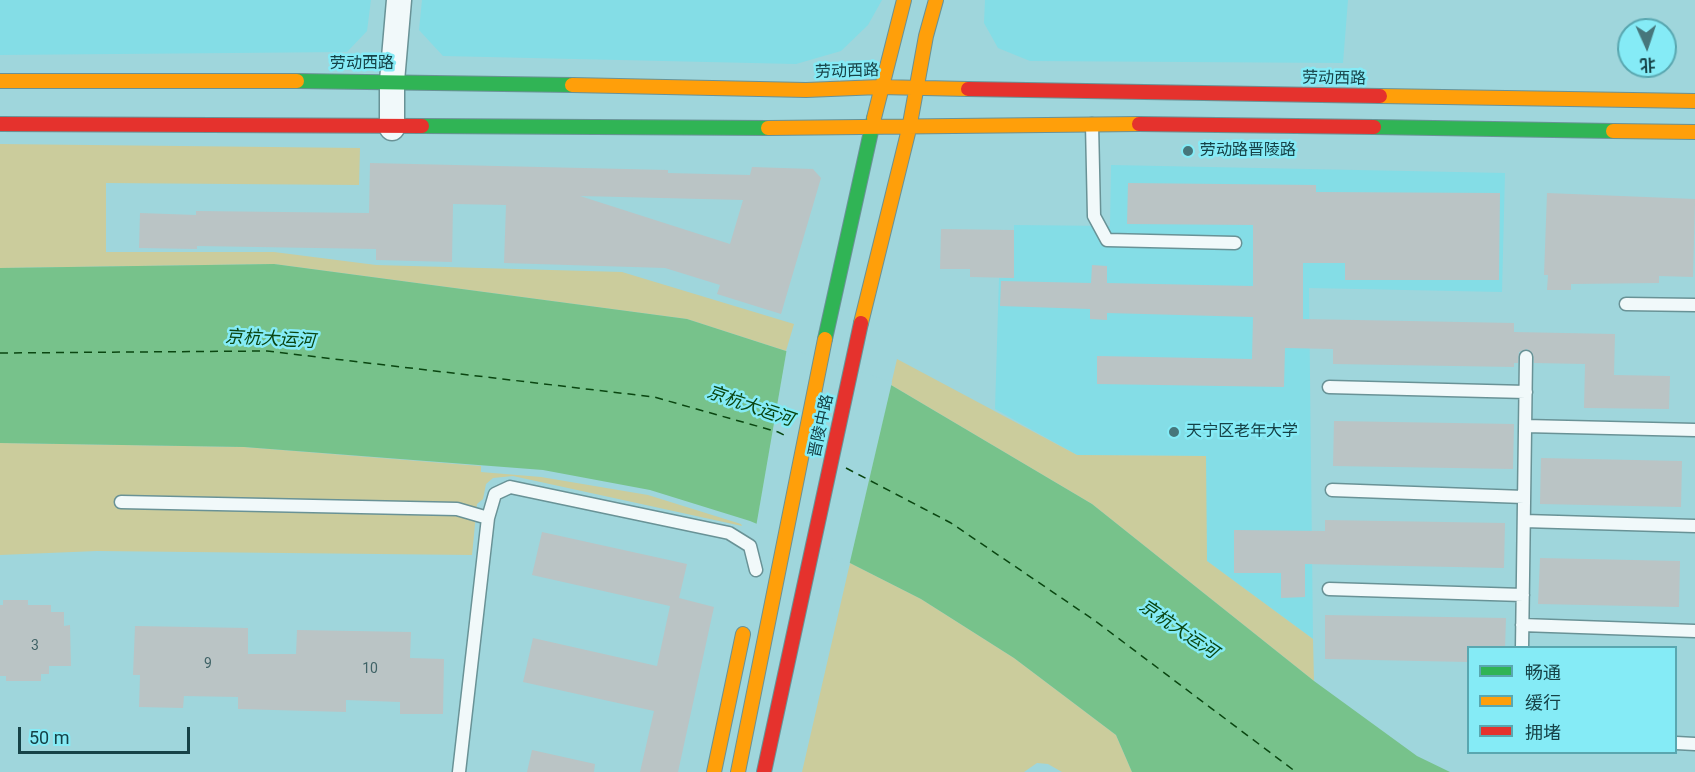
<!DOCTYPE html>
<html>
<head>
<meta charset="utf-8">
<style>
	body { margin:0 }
	#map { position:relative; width:1695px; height:772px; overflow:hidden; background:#9fd6dc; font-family:Roboto,"Noto Sans SC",sans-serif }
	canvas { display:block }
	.legend { position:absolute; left:1467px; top:646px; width:210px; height:108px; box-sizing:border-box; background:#85ebf6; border:2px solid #59a7b0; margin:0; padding:8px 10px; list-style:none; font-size:18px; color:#164247 }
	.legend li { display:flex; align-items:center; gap:12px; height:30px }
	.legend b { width:30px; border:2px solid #59a7b0 }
	.north { position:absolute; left:1617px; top:18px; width:60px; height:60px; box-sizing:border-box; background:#85ebf6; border:2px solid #59a7b0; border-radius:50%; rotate:177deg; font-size:16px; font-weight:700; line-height:24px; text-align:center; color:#164247 }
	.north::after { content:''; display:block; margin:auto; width:21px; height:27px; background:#46767b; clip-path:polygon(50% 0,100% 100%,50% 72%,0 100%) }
	.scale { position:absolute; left:18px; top:727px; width:172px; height:27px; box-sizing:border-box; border:3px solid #164247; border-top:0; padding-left:8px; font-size:18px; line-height:21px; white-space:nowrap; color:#164247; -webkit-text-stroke:4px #85ebf6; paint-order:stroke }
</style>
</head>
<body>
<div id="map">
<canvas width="1695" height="772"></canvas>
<ul class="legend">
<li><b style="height:8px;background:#30b455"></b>畅通</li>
<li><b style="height:8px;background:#ff9f0a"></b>缓行</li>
<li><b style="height:8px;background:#e5322d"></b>拥堵</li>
</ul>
<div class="north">北</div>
<div class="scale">50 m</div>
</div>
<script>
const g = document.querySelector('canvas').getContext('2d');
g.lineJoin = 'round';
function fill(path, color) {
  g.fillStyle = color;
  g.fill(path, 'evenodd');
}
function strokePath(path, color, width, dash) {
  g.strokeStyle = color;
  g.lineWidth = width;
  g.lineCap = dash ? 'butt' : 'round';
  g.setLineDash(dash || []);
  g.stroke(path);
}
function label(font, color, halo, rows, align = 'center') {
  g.font = font + ' Roboto,"Noto Sans SC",sans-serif';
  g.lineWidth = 5;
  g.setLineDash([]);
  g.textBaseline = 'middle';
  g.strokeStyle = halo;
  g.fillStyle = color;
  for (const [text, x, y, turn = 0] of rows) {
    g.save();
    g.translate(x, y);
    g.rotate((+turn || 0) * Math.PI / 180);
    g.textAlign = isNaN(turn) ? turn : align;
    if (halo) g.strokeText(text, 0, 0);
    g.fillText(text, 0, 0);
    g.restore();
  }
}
const built = new Path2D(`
	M 0,0 L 371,0 L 367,31 L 347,52 L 0,55 Z
	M 422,0 L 882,0 L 868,25 L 841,51 L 796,64 L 443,56 L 419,30 Z
	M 985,0 L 1348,0 L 1343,63 L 1030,61 L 998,48 L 984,23 Z
	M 1111,165 L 1505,173 L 1502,292 L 1309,288 L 1313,639 L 1207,561 L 1205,456 L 1077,455 L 995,409 L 999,278 L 1014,278 L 1014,225 L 1110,226 Z`);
const green = new Path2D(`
	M 0,144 L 360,148 L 359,185 L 106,183 L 106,252 L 274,252 L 376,265 L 622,272 L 794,324 L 786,351 L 687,319 L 274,264 L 0,268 Z
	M 897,359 L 1077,455 L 1206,456 L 1207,561 L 1313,639 L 1314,681 L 1092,504 L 891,385 Z
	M 0,443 L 244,447 L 481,466 L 481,472 L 541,477 L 648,495 L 741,524 L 742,526 L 513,476 L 493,478 L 486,484 L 483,499 L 477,504 L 472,555 L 97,551 L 0,555 Z
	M 850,563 L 921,599 L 1014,658 L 1116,735 L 1132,772 L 1062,772 L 1048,764 L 1037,763 L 1024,772 L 802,772 Z`);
const water = new Path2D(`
	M 274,264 L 687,319 L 891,385 L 1092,504 L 1314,681 L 1417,756 L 1450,772 L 1132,772 L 1116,735 L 1014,658 L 921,599 L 850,563 L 750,521 L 650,490 L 543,470 L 244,447 L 0,443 L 0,268 Z`);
const pier = new Path2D(`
	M 787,348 L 892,382 L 849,566 L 756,527 Z`);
const ferry = new Path2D(`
	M 0,353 L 267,351 L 654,397 L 778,432 L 788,437
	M 846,468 L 951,523 L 1094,620 L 1296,772`);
const building = new Path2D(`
	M 370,163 L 668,170 L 668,173 L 750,175 L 752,167 L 813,169 L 821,178 L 781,314 L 717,294 L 720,285 L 665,268 L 504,263 L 506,205 L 453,204 L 452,262 L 376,260 L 376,249 L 197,246 L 197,249 L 139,248 L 140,213 L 196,215 L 196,211 L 369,213 ZM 580,196 L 743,200 L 730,244 Z
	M 1128,183 L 1316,185 L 1316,192 L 1500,193 L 1499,280 L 1345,280 L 1345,263 L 1303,263 L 1303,319 L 1514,323 L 1514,332 L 1615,334 L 1614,375 L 1670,376 L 1669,409 L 1584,408 L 1585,364 L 1534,363 L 1533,354 L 1527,349 L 1519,352 L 1518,363 L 1514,363 L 1514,367 L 1333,364 L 1333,349 L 1285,348 L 1284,387 L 1097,384 L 1097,356 L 1252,359 L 1253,317 L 1107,313 L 1107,320 L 1090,319 L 1090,309 L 1000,306 L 1001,281 L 1091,283 L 1092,265 L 1107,266 L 1107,283 L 1253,286 L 1253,225 L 1127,224 Z
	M 1547,193 L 1695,199 L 1693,277 L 1659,276 L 1659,283 L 1571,284 L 1571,290 L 1547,290 L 1548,275 L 1544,275 Z
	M 941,229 L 1014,230 L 1014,278 L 970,277 L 970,269 L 940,269 Z
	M 1334,421 L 1514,424 L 1513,469 L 1333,466 Z
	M 1541,458 L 1682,461 L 1681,507 L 1540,504 Z
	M 1325,520 L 1505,523 L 1504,568 L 1305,564 L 1305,597 L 1281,598 L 1281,573 L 1234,573 L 1234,530 L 1325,531 Z
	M 542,532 L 687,564 L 679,598 L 714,607 L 678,772 L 640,772 L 654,711 L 523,682 L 533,638 L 657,666 L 670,606 L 532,575 Z
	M 1540,558 L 1680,561 L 1679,607 L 1538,604 Z
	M 3,600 L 28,600 L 28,605 L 51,605 L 51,612 L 64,612 L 64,626 L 70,625 L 71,666 L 49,666 L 49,674 L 41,674 L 41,681 L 6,681 L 6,676 L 0,676 L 0,605 L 3,605 Z
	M 1325,615 L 1506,618 L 1505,648 L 1468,648 L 1468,662 L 1325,659 Z
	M 135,626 L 248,628 L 248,654 L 296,654 L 297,630 L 411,632 L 410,658 L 444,659 L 443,714 L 400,714 L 400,702 L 346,700 L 346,712 L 238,709 L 238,697 L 184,696 L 183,708 L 139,707 L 140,675 L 133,675 Z
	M 532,750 L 595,764 L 594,772 L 527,772 Z`);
const lane = new Path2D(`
	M 1092,124 L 1094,216 L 1107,240 L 1235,243
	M 1626,304 L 1695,305
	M 1329,387 L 1526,392
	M 1525,426 L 1695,430
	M 1332,490 L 1524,497
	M 121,502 L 457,509 L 488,518
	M 1524,521 L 1695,526
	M 1329,589 L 1523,595
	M 1522,625 L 1695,631
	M 1522,648 L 1526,357
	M 1676,743 L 1695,744
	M 459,772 L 488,518 L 495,494 L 510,487 L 729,533 L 750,546 L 756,570`);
const street = new Path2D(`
	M 392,128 L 392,81 L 399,0`);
const fast = new Path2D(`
	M 297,81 L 572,85
	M 422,126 L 768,128
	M 1374,127 L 1613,131
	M 825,339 L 874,118`);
const slow = new Path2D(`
	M 0,81 L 297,81
	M 572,85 L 806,90 L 880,87 L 968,89
	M 1380,96 L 1695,101
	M 874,118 L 904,0
	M 768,128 L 1139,124
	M 1613,131 L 1695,132
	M 861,323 L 909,129 L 926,36 L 936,0
	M 714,772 L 743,634
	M 738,772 L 825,339`);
const jam = new Path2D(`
	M 968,89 L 1380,96
	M 0,124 L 422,126
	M 1139,124 L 1374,127
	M 764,772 L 861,323`);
const markers = [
	[1188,151,6,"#46767b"],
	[1174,432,6,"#46767b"]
];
const numberNames = [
	["3",35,646],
	["9",208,664],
	["10",370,669]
];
const streetNames = [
	["劳动西路",362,64],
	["劳动西路",847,72,-2],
	["劳动西路",1334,79,1],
	["晋陵中路",822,426,-78]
];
const poiNames = [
	["劳动路晋陵路",1200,151],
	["天宁区老年大学",1186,432]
];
const waterNames = [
	["京杭大运河",270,340,3],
	["京杭大运河",750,407,19],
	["京杭大运河",1178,630,34]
];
fill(built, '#84dde6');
fill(green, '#cbcc9c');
fill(water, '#77c28b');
fill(pier, '#9fd6dc');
strokePath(ferry, '#0a4611', 1.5, [8, 6]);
fill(building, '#bac4c5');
strokePath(lane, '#699296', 15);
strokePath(street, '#699296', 27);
strokePath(fast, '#699296', 16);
strokePath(slow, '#699296', 16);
strokePath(jam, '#699296', 16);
strokePath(lane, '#f1f9fa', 12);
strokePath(street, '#f1f9fa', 24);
strokePath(fast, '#30b455', 14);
strokePath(slow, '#ff9f0a', 14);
strokePath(jam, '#e5322d', 14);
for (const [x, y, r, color] of markers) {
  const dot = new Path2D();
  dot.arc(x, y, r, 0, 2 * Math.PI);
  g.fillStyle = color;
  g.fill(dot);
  strokePath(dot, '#85ebf6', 2);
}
label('14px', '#3f6266', null, numberNames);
label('16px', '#164247', '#85ebf6', streetNames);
label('16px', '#164247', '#85ebf6', poiNames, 'left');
label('italic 18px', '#0a4611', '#85ebf6', waterNames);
</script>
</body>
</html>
